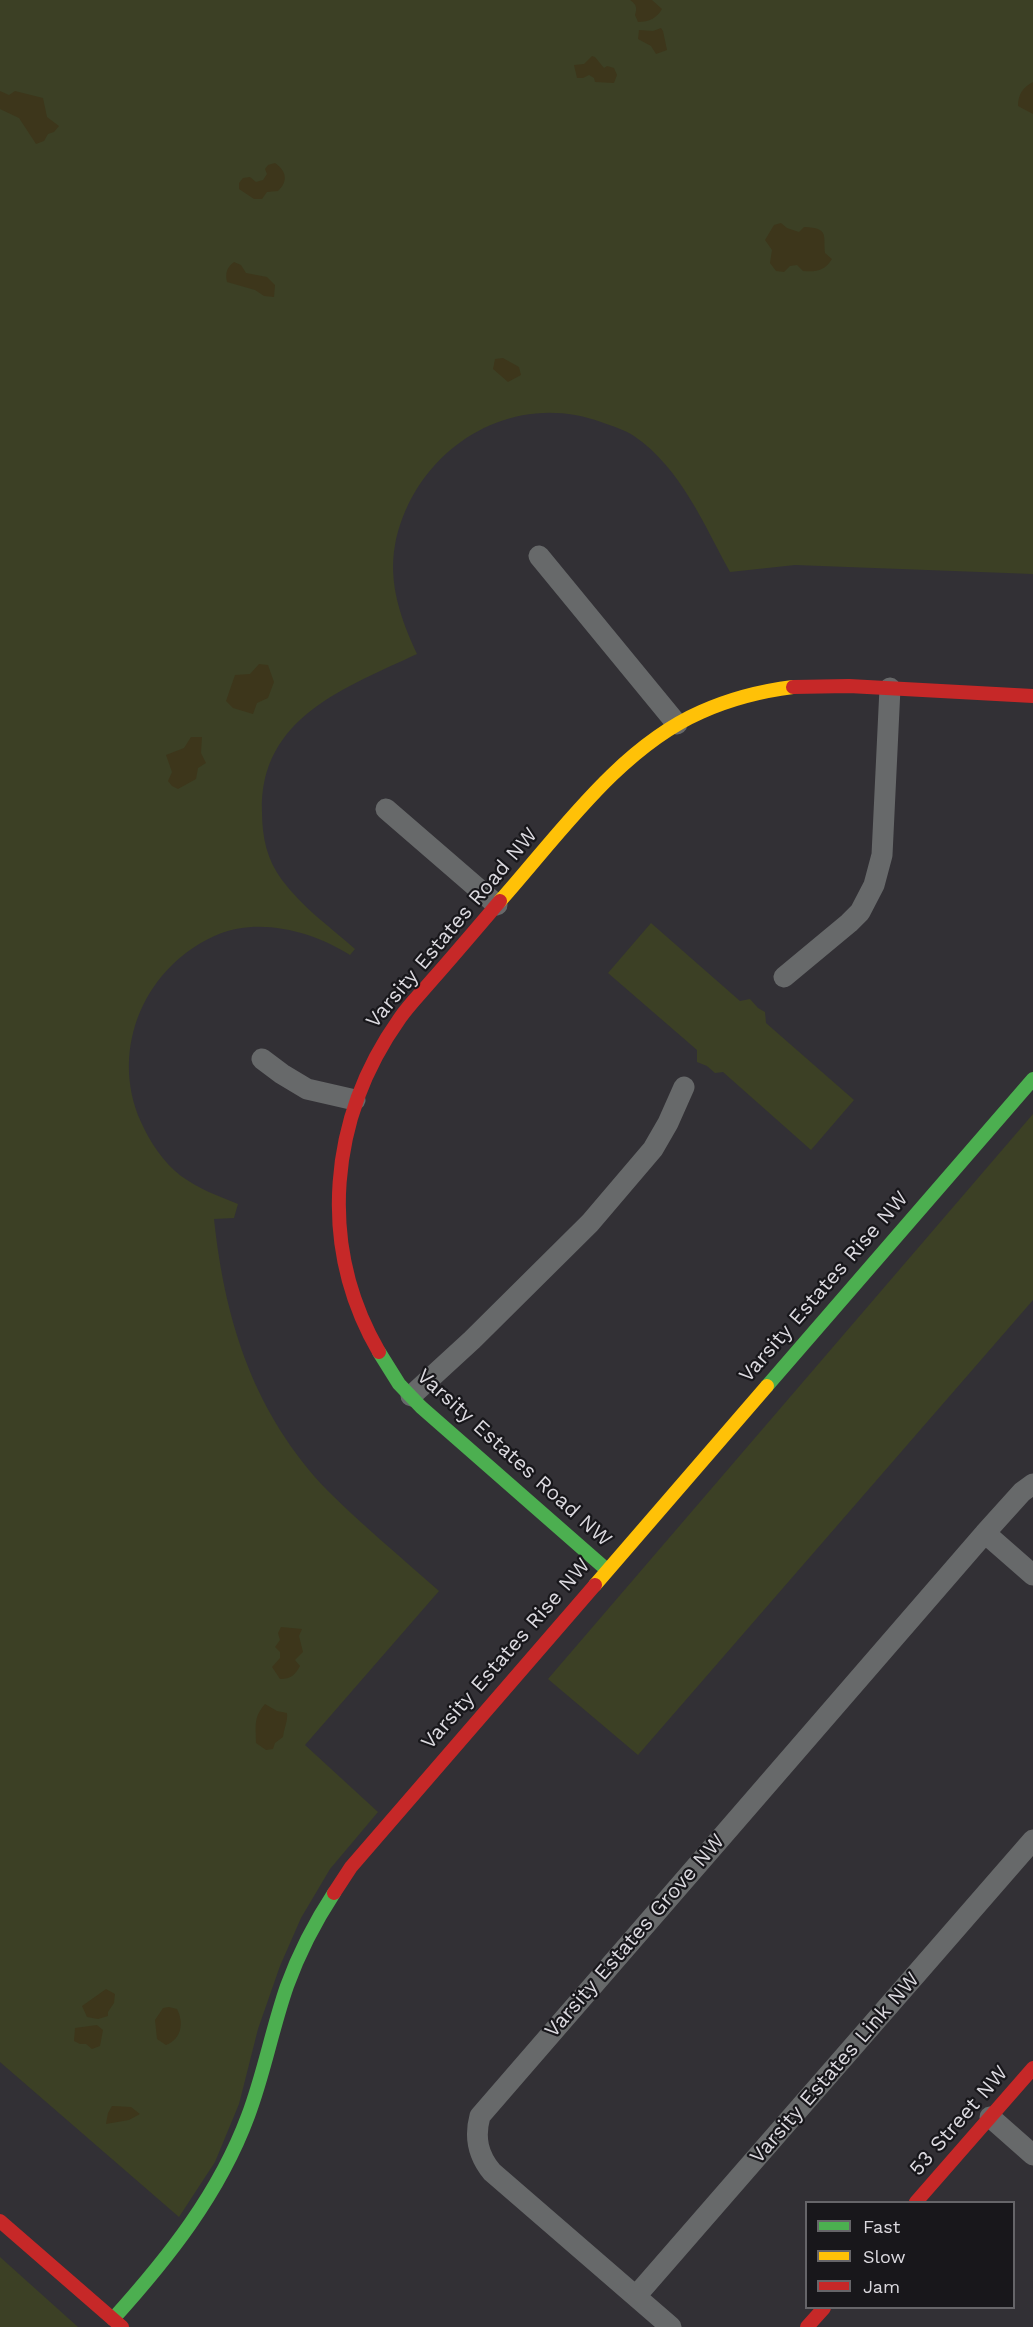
<!DOCTYPE html>
<html>
<head>
<meta charset="utf-8">
<style>
	body { margin:0 }
	#map { position:relative; width:1033px; height:2327px; overflow:hidden; background:#323035; font-family:"Work Sans",sans-serif }
	canvas { display:block }
	.legend { position:absolute; left:805px; top:2201px; width:210px; height:108px; box-sizing:border-box; background:#18171b; border:2px solid #666569; margin:0; padding:8px 10px; list-style:none; font-size:18px; color:#dbd9df }
	.legend li { display:flex; align-items:center; gap:12px; height:30px }
	.legend b { width:30px; border:2px solid #666569 }
</style>
</head>
<body>
<div id="map">
<canvas width="1033" height="2327"></canvas>
<ul class="legend">
<li><b style="height:8px;background:#4caf50"></b>Fast</li>
<li><b style="height:8px;background:#ffc107"></b>Slow</li>
<li><b style="height:8px;background:#c62828"></b>Jam</li>
</ul>
</div>
<script>
const g = document.querySelector('canvas').getContext('2d');
g.lineJoin = 'round';
function fill(path, color) {
  g.fillStyle = color;
  g.fill(path, 'evenodd');
}
function strokePath(path, color, width, dash) {
  g.strokeStyle = color;
  g.lineWidth = width;
  g.lineCap = dash ? 'butt' : 'round';
  g.setLineDash(dash || []);
  g.stroke(path);
}
function label(font, color, halo, rows, align = 'center') {
  g.font = font + ' "Work Sans",sans-serif';
  g.lineWidth = 4.5;
  g.setLineDash([]);
  g.textBaseline = 'middle';
  g.strokeStyle = halo;
  g.fillStyle = color;
  for (const [text, x, y, turn = 0] of rows) {
    g.save();
    g.translate(x, y);
    g.rotate((+turn || 0) * Math.PI / 180);
    g.textAlign = isNaN(turn) ? turn : align;
    if (halo) g.strokeText(text, 0, 0);
    g.fillText(text, 0, 0);
    g.restore();
  }
}
const green = new Path2D(`
	M 0,0 L 1033,0 L 1033,574 L 795,565 L 730,572 C 704,525 681,468 634,436 C 625,430 612,426 601,422 C 509,388 413,451 395,545 C 388,583 401,620 417,654 C 347,687 259,717 262,812 C 262,837 267,860 282,880 C 302,907 330,927 355,949 L 350,955 C 314,932 261,917 219,934 C 146,964 108,1048 141,1122 C 150,1142 163,1162 181,1176 C 199,1189 218,1196 238,1204 L 234,1218 L 214,1219 C 225,1322 254,1414 328,1491 C 363,1526 402,1558 439,1591 L 305,1745 L 378,1812 L 330,1869 L 301,1918 L 280,1966 L 258,2029 L 239,2104 L 215,2162 L 179,2217 L 0,2062 Z
	M 651,923 L 740,1001 L 750,999 L 758,1008 L 765,1012 L 766,1023 L 854,1100 L 811,1150 L 723,1072 L 715,1073 L 707,1066 L 697,1062 L 697,1050 L 608,973 Z
	M 1033,1114 L 1033,1300 L 638,1755 L 548,1679 Z
	M 0,2257 L 78,2327 L 0,2327 Z`);
const sand = new Path2D(`
	M 630,0 L 652,0 L 662,9 C 657,18 649,22 638,22 L 635,15 C 637,8 637,5 630,0 Z
	M 661,28 L 663,31 L 667,50 L 656,54 L 651,46 L 638,39 L 639,30 L 653,31 Z
	M 592,56 L 595,57 L 604,68 L 607,66 L 614,68 L 617,75 L 614,83 L 595,82 L 594,78 L 589,75 L 583,78 L 577,78 L 574,65 L 584,64 Z
	M 1033,82 L 1033,114 L 1018,106 C 1018,94 1023,87 1033,82 Z
	M 0,91 L 9,95 L 15,91 L 43,98 L 47,117 L 59,126 L 54,132 L 48,134 L 44,141 L 36,144 L 19,118 L 0,109 Z
	M 275,163 C 287,171 288,182 278,191 L 267,192 L 262,199 L 254,199 L 239,189 L 239,183 L 243,178 L 250,177 L 256,182 L 263,180 L 267,174 L 265,169 L 268,165 Z
	M 781,223 L 787,228 L 799,232 L 804,227 C 830,228 823,236 825,253 L 832,259 C 825,271 816,272 803,271 L 797,265 L 790,266 L 784,272 L 776,271 L 770,263 L 772,250 L 765,240 L 774,225 Z
	M 234,262 L 241,265 L 246,273 L 267,277 L 275,285 L 274,297 L 264,296 L 255,290 L 227,282 C 225,273 227,267 234,262 Z
	M 503,358 L 519,367 L 521,375 L 508,382 L 493,369 L 495,359 Z
	M 259,664 L 268,665 L 274,682 L 268,698 L 257,703 L 253,714 L 233,708 L 226,701 L 235,675 L 250,674 Z
	M 191,737 L 202,737 L 201,753 L 206,763 L 198,768 L 196,779 L 178,789 L 172,786 L 168,781 L 172,772 L 166,755 L 184,748 Z
	M 281,1627 L 302,1629 L 299,1636 L 303,1652 L 295,1660 L 300,1666 C 295,1675 291,1679 280,1679 L 272,1667 L 280,1658 L 280,1652 L 275,1647 L 280,1640 L 278,1633 Z
	M 265,1704 L 277,1711 L 287,1713 C 288,1721 284,1728 283,1737 L 275,1743 L 273,1749 L 266,1750 L 256,1743 C 256,1726 253,1718 265,1704 Z
	M 106,1989 L 115,1994 L 114,2003 L 108,2012 L 108,2016 L 98,2019 L 87,2017 L 82,2006 Z
	M 169,2007 L 177,2009 C 184,2022 182,2039 166,2045 L 157,2039 L 155,2020 L 163,2008 Z
	M 97,2025 L 103,2030 L 100,2046 L 92,2049 L 86,2044 L 80,2044 L 74,2041 L 75,2028 Z
	M 112,2106 L 131,2107 L 140,2114 L 129,2120 L 106,2124 L 108,2113 Z`);
const street = new Path2D(`
	M 539,556 L 677,724
	M 386,809 L 497,905
	M 784,977 L 849,923 L 860,912 L 874,885 L 882,855 L 890,688
	M 262,1059 L 282,1074 L 307,1089 L 355,1100
	M 411,1396 L 472,1340 L 590,1223 L 653,1149 L 668,1123 L 684,1087
	M 985,1533 L 1022,1492 L 1033,1484
	M 990,2117 L 1033,2155
	M 636,2296 L 1033,1840
	M 671,2327 L 492,2172 C 478,2155 474,2138 480,2116 L 985,1533 L 1033,1575`);
const fast = new Path2D(`
	M 379,1352 L 399,1384 L 421,1407 L 607,1570
	M 767,1386 L 1033,1079
	M 113,2319 C 168,2258 219,2194 248,2116 C 264,2074 272,2029 287,1986 C 299,1953 315,1922 334,1893`);
const slow = new Path2D(`
	M 500,901 C 558,836 619,748 701,712 C 730,699 761,691 793,687
	M 595,1585 L 767,1386`);
const jam = new Path2D(`
	M 793,687 L 849,686 L 1033,696
	M 379,1352 C 317,1245 329,1118 400,1018 C 409,1005 421,993 432,980 C 455,954 477,928 500,901
	M 334,1893 L 351,1867 L 595,1585
	M 916,2202 L 1033,2068
	M 0,2221 L 122,2327
	M 807,2327 L 824,2308`);
const streetNames = [
	["Varsity Estates Road NW",452,928,-50],
	["Varsity Estates Rise NW",824,1287,-49],
	["Varsity Estates Road NW",514,1458,42],
	["Varsity Estates Rise NW",506,1654,-49],
	["Varsity Estates Grove NW",635,1936,-49],
	["Varsity Estates Link NW",835,2068,-49],
	["53 Street NW",959,2121,-49]
];
fill(green, '#3c4025');
fill(sand, '#3d361b');
strokePath(street, '#67696a', 21);
strokePath(fast, '#4caf50', 14);
strokePath(slow, '#ffc107', 14);
strokePath(jam, '#c62828', 14);
label('21px', '#dbd9df', '#18171b', streetNames);
</script>
</body>
</html>
